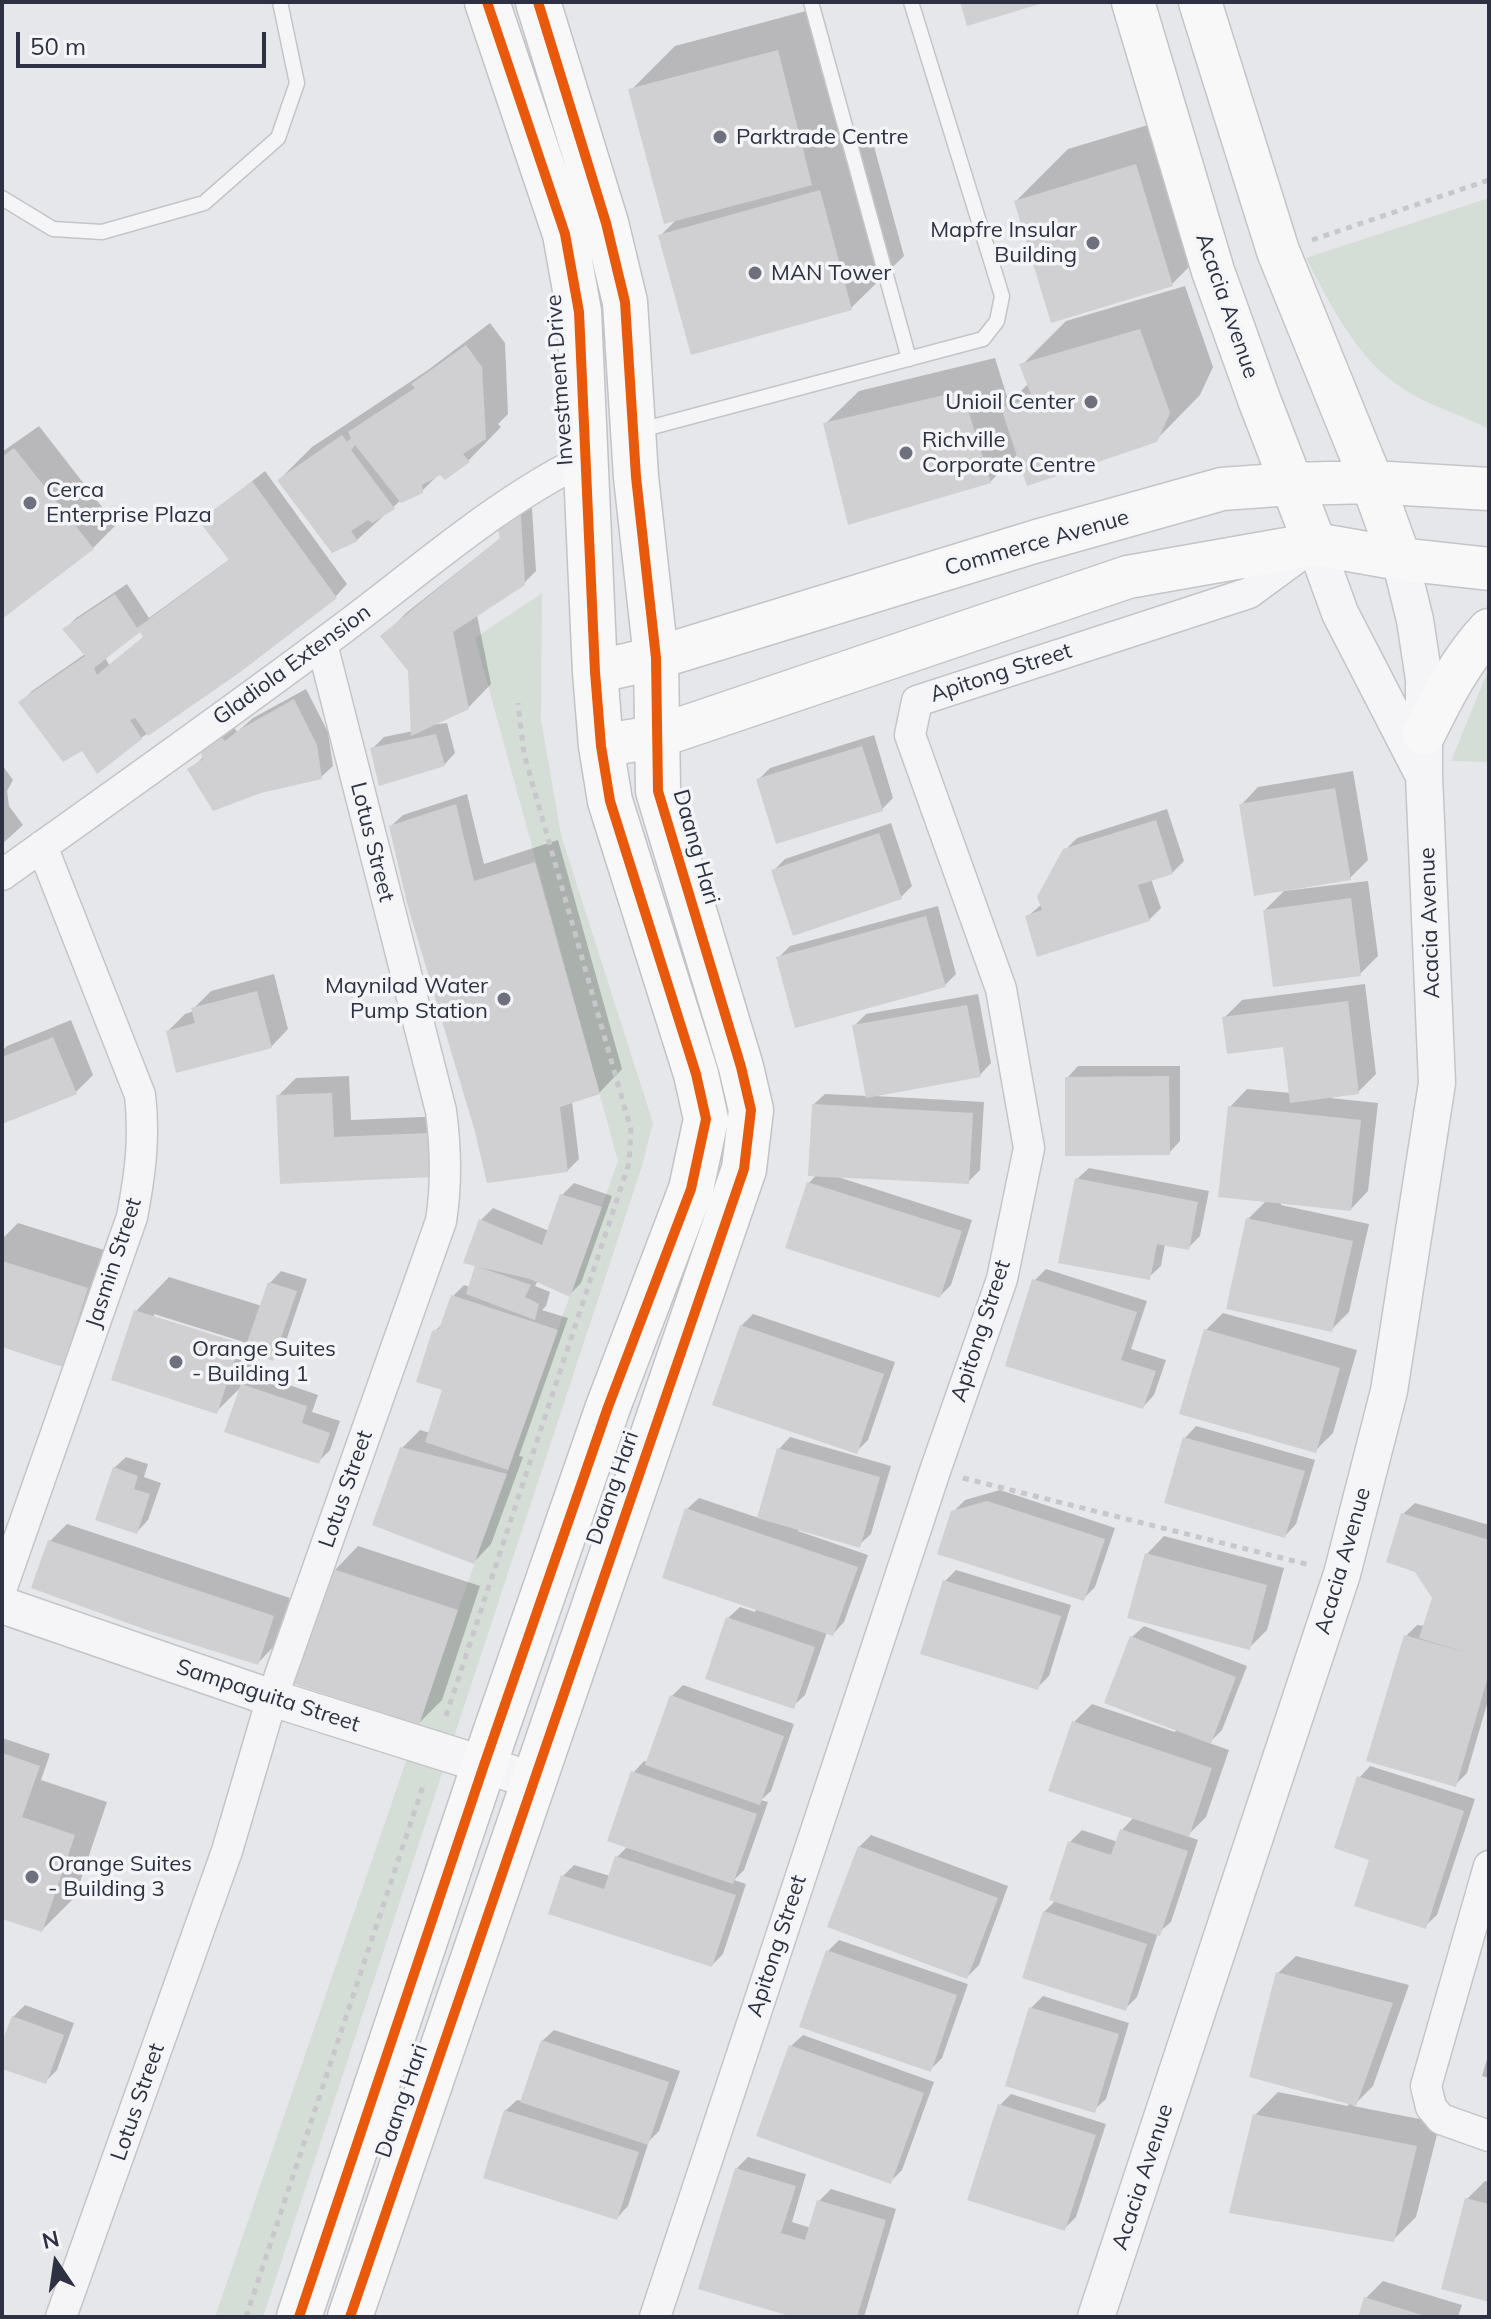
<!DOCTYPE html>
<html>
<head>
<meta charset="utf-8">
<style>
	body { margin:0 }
	#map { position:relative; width:1491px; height:2319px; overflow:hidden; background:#e6e7ea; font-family:Mulish,sans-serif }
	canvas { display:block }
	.frame { position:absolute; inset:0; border:4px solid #2e3142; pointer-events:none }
	.north { position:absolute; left:16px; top:2223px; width:80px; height:80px; -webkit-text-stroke:6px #f4f5f8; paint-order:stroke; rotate:347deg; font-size:22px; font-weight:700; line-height:32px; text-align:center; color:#2e3142 }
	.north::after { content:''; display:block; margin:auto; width:28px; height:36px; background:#2e3142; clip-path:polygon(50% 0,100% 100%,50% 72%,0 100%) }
	.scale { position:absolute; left:16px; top:32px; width:250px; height:36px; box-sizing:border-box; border:4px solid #2e3142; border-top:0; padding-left:10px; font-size:24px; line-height:28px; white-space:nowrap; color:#2e3142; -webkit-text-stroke:6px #f4f5f8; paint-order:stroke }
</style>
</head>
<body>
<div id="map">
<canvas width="1491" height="2319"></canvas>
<div class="frame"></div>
<div class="north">N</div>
<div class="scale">50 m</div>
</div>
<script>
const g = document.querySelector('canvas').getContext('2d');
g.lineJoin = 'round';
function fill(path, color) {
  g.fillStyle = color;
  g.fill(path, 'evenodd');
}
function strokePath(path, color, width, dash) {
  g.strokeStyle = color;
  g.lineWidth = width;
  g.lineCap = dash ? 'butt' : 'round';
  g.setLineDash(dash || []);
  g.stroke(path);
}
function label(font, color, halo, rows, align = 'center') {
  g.font = font + ' Mulish,sans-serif';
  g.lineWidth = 7;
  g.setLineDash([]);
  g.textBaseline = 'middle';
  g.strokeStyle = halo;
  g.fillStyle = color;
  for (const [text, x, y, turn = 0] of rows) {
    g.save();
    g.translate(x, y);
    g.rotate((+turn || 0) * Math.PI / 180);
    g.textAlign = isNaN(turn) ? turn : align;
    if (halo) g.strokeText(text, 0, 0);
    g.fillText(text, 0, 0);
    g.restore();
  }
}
const green = new Path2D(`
	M 1489,198 L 1489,429 C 1462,415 1430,406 1405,390 C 1358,361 1331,306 1306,258 Z
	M 542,593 L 541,720 L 561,835 L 653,1123 L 642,1166 L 263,2317 L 215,2317 L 458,1610 L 618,1161 L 475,638 Z
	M 1489,672 L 1489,762 L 1451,761 L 1486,676 Z`);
const shadow = new Path2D(`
	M 821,7 L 856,139 L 849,146 L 872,139 L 904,256 L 851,308 L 660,236 L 678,218 L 631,90 L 675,46 Z
	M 1188,113 L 1224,232 L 1172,284 L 1016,201 L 1068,149 Z
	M 1185,286 L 1213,367 L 1200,395 L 1156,440 L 1018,454 L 990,482 L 825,424 L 859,391 L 995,358 L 1009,403 L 1029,383 L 1022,365 L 1066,321 Z
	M 490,323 L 505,343 L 508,414 L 498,424 L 501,427 L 468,461 L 441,472 L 422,491 L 401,500 L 357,540 L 279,480 L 312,447 L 428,370 Z
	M 39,426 L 116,525 L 93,548 L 2,617 L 2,452 Z
	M 265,471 L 347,584 L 336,596 L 238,671 L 141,738 L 83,748 L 21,702 L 32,691 L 85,654 L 65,629 L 76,618 L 127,584 L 149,618 L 230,559 L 202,521 ZM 140,629 L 145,636 L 109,665 L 105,657 Z
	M 531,493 L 536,571 L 524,583 L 477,615 L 491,684 L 468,708 L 430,725 L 447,723 L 455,753 L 444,765 L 372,749 L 384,737 L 413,731 L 410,670 L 383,637 L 406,613 L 502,537 Z
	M 306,689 L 328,732 L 333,766 L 321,777 L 190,770 L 204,756 L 213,737 L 233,725 L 237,732 L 253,718 Z
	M 874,735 L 893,798 L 882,809 L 759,779 L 770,768 Z
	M 2,765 L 13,780 L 7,791 L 9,806 L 23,825 L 2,844 Z
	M 1353,771 L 1368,860 L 1350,878 L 1241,805 L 1258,787 Z
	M 467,794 L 484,864 L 558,840 L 622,1069 L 599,1093 L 572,1101 L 579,1159 L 567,1171 L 391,826 L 403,815 Z
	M 1167,809 L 1184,861 L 1172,873 L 1151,879 L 1161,908 L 1149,920 L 1027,917 L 1042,904 L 1065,850 L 1077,838 Z
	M 891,823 L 912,886 L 901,897 L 773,871 L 785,859 Z
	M 1368,881 L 1378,956 L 1360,974 L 1265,910 L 1284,891 Z
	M 938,906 L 956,974 L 944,986 L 778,958 L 790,946 Z
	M 274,974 L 288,1029 L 271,1047 L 168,1031 L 185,1014 L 194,1011 L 194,1008 L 211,991 Z
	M 1365,984 L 1376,1074 L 1358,1092 L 1330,1098 L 1378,1103 L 1368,1191 L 1351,1209 L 1281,1202 L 1281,1205 L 1369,1224 L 1349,1312 L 1331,1330 L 1248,1219 L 1267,1200 L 1230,1107 L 1247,1089 L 1291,1093 L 1285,1044 L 1224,1018 L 1242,1000 Z
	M 978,994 L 991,1063 L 980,1075 L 875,1096 L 984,1102 L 980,1170 L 968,1182 L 838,1177 L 972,1220 L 951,1285 L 940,1296 L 809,1183 L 817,1174 L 813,1105 L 825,1094 L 867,1096 L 854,1026 L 866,1014 Z
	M 71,1020 L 93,1075 L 76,1092 L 2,1122 L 2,1051 L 7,1046 Z
	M 1078,1066 L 1180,1066 L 1180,1141 L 1169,1153 L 1067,1078 Z
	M 349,1076 L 351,1120 L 446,1116 L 449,1157 L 282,1182 L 278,1096 L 296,1078 Z
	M 1089,1168 L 1209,1191 L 1200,1236 L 1188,1248 L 1165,1244 L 1161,1266 L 1149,1277 L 1077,1179 Z
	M 574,1183 L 612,1196 L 581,1283 L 570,1294 L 538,1281 L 535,1286 L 550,1292 L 546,1306 L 542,1310 L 568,1318 L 519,1456 L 523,1457 L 491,1544 L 474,1562 L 402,1448 L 420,1430 L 430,1433 L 444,1389 L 434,1332 L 443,1323 L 453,1296 L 464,1285 L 470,1287 L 477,1264 L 466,1261 L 481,1220 L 493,1208 L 549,1231 L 562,1195 Z
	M 18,1223 L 120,1255 L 95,1331 L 62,1364 L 2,1345 L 2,1239 Z
	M 1046,1269 L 1147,1301 L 1131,1349 L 1166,1360 L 1154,1395 L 1143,1407 L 1034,1281 Z
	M 281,1271 L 307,1279 L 284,1347 L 273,1358 L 258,1353 L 252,1372 L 318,1395 L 312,1412 L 340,1421 L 330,1450 L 318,1462 L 242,1386 L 217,1411 L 114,1379 L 136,1311 L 169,1277 L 262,1306 L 270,1283 ZM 154,1314 L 250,1344 L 249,1348 L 154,1318 Z
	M 1223,1313 L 1357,1350 L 1333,1433 L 1315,1451 L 1206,1330 Z
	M 753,1314 L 895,1362 L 868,1440 L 856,1452 L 741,1326 Z
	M 1196,1426 L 1315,1460 L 1296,1524 L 1285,1536 L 1185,1438 Z
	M 790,1437 L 891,1466 L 871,1534 L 859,1545 L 799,1528 L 798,1531 L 868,1555 L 844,1622 L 833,1634 L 827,1632 L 805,1695 L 793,1706 L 728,1618 L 740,1607 L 755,1612 L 757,1608 L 687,1509 L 699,1498 L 759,1518 L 779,1449 Z
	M 126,1457 L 148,1464 L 144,1477 L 161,1483 L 148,1520 L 137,1532 L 114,1468 Z
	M 1000,1490 L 1115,1528 L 1095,1587 L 1083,1599 L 953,1512 L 965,1500 Z
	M 1415,1503 L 1489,1525 L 1489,1697 L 1467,1773 L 1455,1785 L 1406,1636 L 1417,1625 L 1425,1626 L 1434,1598 L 1403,1514 Z
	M 67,1524 L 290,1598 L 275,1645 L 258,1663 L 50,1541 Z
	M 1164,1536 L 1284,1568 L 1267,1630 L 1249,1648 L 1147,1554 Z
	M 358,1546 L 480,1586 L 442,1700 L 419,1723 L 335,1570 Z
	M 956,1570 L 1071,1605 L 1049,1676 L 1037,1688 L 945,1581 Z
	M 1144,1626 L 1247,1666 L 1222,1730 L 1209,1743 L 1229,1750 L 1206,1817 L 1187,1836 L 1198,1840 L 1171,1922 L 1158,1933 L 1137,1997 L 1125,2009 L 1044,1912 L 1056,1900 L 1070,1842 L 1082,1830 L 1118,1842 L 1122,1830 L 1134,1817 L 1074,1722 L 1092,1704 L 1175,1732 L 1177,1729 L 1132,1637 Z
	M 683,1685 L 794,1724 L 771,1791 L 761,1800 L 768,1802 L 744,1870 L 734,1880 L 746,1884 L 723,1954 L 712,1965 L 563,1876 L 574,1865 L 610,1876 L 617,1857 L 628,1846 L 633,1773 L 644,1761 L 648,1762 L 672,1696 Z
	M 2,1738 L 50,1754 L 41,1780 L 107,1802 L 75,1897 L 42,1930 L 2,1917 Z
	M 1370,1766 L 1475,1799 L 1437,1915 L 1425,1926 L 1371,1858 L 1359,1778 Z
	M 871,1835 L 1008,1886 L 979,1965 L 967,1977 L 859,1847 Z
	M 839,1940 L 968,1984 L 942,2058 L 930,2070 L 828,1951 Z
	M 1296,1956 L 1409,1985 L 1373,2086 L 1353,2106 L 1440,2123 L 1416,2217 L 1393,2240 L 1255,2115 L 1278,2092 L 1348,2106 L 1349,2102 L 1278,1973 Z
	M 1043,1996 L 1129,2023 L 1106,2099 L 1094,2110 L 1031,2008 Z
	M 25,2005 L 74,2023 L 57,2070 L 45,2082 L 2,2066 L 2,2048 L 13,2017 Z
	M 554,2030 L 680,2071 L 659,2131 L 649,2141 L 628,2206 L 617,2218 L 505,2111 L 517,2100 L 523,2101 L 542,2041 Z
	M 803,2035 L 934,2082 L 902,2170 L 891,2181 L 791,2046 Z
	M 1489,2052 L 1489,2078 L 1482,2076 Z
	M 1011,2094 L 1106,2124 L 1076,2217 L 1064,2229 L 1000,2105 Z
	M 748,2157 L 806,2174 L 792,2222 L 811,2228 L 819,2201 L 831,2189 L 896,2209 L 864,2317 L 800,2317 L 736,2169 Z
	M 1485,2181 L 1489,2182 L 1489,2300 L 1467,2199 Z
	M 1383,2281 L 1462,2305 L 1458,2317 L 1360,2317 L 1366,2298 Z`);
const building = new Path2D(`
	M 960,2 L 1042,2 L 1043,3 L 967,26 Z
	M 778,50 L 812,185 L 664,224 L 628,89 Z
	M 1136,164 L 1173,286 L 1051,323 L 1014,201 Z
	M 820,190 L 852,310 L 691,355 L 658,235 Z
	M 1140,329 L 1170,413 L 1157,442 L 1027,486 L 1001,408 L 1032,397 L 1019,364 Z
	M 466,345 L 482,367 L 486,439 L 463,454 L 470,462 L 445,480 L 440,475 L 422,485 L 423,493 L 401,503 L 355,445 L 351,450 L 395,509 L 372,523 L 368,520 L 351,531 L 358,541 L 332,553 L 277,480 L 342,435 L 347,442 L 351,438 L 348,432 L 415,388 L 411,384 Z
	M 962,391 L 991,483 L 848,525 L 823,423 Z
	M 14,448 L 94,549 L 2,619 L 2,457 Z
	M 252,481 L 337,598 L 239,673 L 148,736 L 135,718 L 130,720 L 142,739 L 97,774 L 82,751 L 63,762 L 18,702 L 85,656 L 62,629 L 115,594 L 137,628 L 229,560 L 199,521 ZM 140,632 L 143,637 L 97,675 L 94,668 Z
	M 520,502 L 525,585 L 453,632 L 469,709 L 411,736 L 408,671 L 380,636 L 500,538 L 495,520 Z
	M 294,699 L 317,745 L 322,779 L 261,793 L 213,811 L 187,769 L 203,759 L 199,749 L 220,735 L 225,741 L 239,730 Z
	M 436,734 L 445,766 L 379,786 L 370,748 Z
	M 862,746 L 883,811 L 776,844 L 756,779 Z
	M 1335,788 L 1351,880 L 1254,896 L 1239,804 Z
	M 456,804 L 474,881 L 535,862 L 600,1094 L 560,1107 L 568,1172 L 487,1183 L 475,1132 L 407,903 L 389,826 Z
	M 1156,820 L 1173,874 L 1138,885 L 1150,921 L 1037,957 L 1025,916 L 1042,910 L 1037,897 L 1063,849 Z
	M 879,833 L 902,899 L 793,936 L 771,870 Z
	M 1351,898 L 1361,976 L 1273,987 L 1263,910 Z
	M 926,916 L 946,987 L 795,1028 L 776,957 Z
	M 257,991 L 272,1048 L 176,1073 L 166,1031 L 195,1023 L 191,1008 Z
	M 1348,1001 L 1359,1094 L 1290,1103 L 1283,1047 L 1227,1054 L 1222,1017 Z
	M 967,1005 L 981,1077 L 866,1098 L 852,1025 Z
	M 53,1037 L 77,1094 L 2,1124 L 2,1057 Z
	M 1169,1076 L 1170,1155 L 1065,1156 L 1065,1077 Z
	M 332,1093 L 334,1137 L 429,1133 L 432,1177 L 280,1184 L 276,1095 Z
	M 812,1104 L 973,1113 L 969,1184 L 808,1176 Z
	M 1228,1106 L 1361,1120 L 1351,1211 L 1218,1197 Z
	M 1075,1178 L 1198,1202 L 1189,1250 L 1157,1244 L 1150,1280 L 1058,1263 Z
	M 807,1182 L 962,1231 L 940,1298 L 785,1248 Z
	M 560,1194 L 602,1207 L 570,1297 L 530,1279 L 479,1267 L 531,1285 L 525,1297 L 539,1304 L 535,1320 L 466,1294 L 475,1266 L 463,1263 L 479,1219 L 542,1245 Z
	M 1246,1218 L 1353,1241 L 1332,1332 L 1226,1309 Z
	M 2,1261 L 88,1288 L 63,1367 L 2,1347 Z
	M 1032,1279 L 1137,1312 L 1121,1360 L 1156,1371 L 1143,1409 L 1005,1366 Z
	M 268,1282 L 297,1291 L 273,1361 L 244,1351 Z
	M 451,1295 L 558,1330 L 508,1470 L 425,1442 L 442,1390 L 416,1382 L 432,1331 L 439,1329 Z
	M 134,1310 L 240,1343 L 217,1414 L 111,1380 Z
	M 740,1325 L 884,1374 L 857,1454 L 712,1405 Z
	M 1204,1329 L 1340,1368 L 1316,1453 L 1179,1414 Z
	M 241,1384 L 307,1406 L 302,1423 L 330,1433 L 319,1464 L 224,1432 Z
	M 1183,1437 L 1305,1471 L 1285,1538 L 1164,1503 Z
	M 400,1447 L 507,1474 L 474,1564 L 372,1525 Z
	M 777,1448 L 880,1477 L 860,1548 L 757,1518 Z
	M 113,1467 L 138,1476 L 134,1489 L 150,1494 L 137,1534 L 95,1520 Z
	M 987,1501 L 1105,1539 L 1084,1601 L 937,1554 L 951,1511 Z
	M 685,1508 L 858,1567 L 833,1636 L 662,1578 Z
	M 1401,1513 L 1489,1540 L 1489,1673 L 1456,1787 L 1366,1761 L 1404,1635 L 1468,1653 L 1419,1638 L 1432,1598 L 1415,1572 L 1386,1562 Z
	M 48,1540 L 274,1616 L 258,1665 L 144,1629 L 31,1588 Z
	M 1145,1553 L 1267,1585 L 1250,1650 L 1127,1618 Z
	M 333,1569 L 458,1610 L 419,1725 L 294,1684 Z
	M 943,1580 L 1061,1616 L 1038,1690 L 920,1654 Z
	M 726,1617 L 815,1647 L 794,1709 L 705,1679 Z
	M 1130,1636 L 1236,1677 L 1211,1744 L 1104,1703 Z
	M 670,1695 L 784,1736 L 760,1805 L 645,1765 Z
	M 1072,1721 L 1212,1768 L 1189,1837 L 1048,1791 Z
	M 2,1753 L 40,1766 L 22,1817 L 75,1835 L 42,1932 L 2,1919 Z
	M 631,1771 L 757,1814 L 733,1884 L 607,1841 Z
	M 1357,1776 L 1464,1811 L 1426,1929 L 1354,1906 L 1369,1860 L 1334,1848 Z
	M 1120,1829 L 1188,1851 L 1160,1936 L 1049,1900 L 1068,1841 L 1111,1855 Z
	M 858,1846 L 998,1898 L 967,1979 L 827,1927 Z
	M 615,1856 L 736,1895 L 712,1967 L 548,1914 L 561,1875 L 604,1889 Z
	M 1043,1911 L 1147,1944 L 1126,2011 L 1022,1978 Z
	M 826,1950 L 957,1995 L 931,2072 L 799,2027 Z
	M 1276,1972 L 1393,2003 L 1356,2106 L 1249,2077 Z
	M 1029,2007 L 1119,2034 L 1095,2113 L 1005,2086 Z
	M 12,2016 L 64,2035 L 46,2084 L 2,2069 L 2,2042 Z
	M 541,2040 L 669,2082 L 648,2145 L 520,2102 Z
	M 789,2045 L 924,2093 L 891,2184 L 756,2136 Z
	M 998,2104 L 1096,2135 L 1065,2231 L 967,2200 Z
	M 504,2110 L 639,2152 L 617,2220 L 483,2178 Z
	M 1253,2114 L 1417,2146 L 1394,2242 L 1229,2213 Z
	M 735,2168 L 796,2186 L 781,2233 L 805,2240 L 817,2200 L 886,2220 L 857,2317 L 793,2317 L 698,2289 Z
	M 1465,2198 L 1489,2204 L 1489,2302 L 1441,2289 Z
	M 1364,2297 L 1425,2316 L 1425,2317 L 1358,2317 Z`);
const path = new Path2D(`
	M 1312,240 L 1489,180
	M 963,1478 L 1310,1565
	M 446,1716 L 629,1163 L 631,1130 L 524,754 L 518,703
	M 246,2317 L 424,1783`);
const service = new Path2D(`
	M 811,2 L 909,359
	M 2,198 L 53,229 L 102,232 L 204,203 L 278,138 L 297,83 L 280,2
	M 636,427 L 652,427 L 983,339 L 997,321 L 1002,296 L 911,2`);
const minor = new Path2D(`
	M 2,875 C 116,794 230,713 342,629 C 420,571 497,502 585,459
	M 2,1587 L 132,1217 C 140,1174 145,1139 140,1095 L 42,846
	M 1489,1866 L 1426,2086 L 1431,2107 L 1441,2119 L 1489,2136
	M 61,2317 L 227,1851 L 272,1698 L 441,1221 C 447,1183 446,1149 441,1111 L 322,644
	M 655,2317 L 935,1471 L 1002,1279 L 1029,1148 L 1001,989 L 910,735 L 917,701 L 1249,593 L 1309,549`);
const tertiary = new Path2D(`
	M 1315,544 L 1340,613 L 1421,770
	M 2,1605 L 272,1698 L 535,1781
	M 1096,2317 L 1342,1574 L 1389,1391 L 1437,1083 L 1424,775 L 1424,679 L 1415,620 L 1400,559`);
const secondary = new Path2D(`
	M 1133,2 L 1213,271 L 1260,402 L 1315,544
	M 1200,2 L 1278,251 L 1372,482 L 1400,559
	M 595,672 L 656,658 L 1037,541 L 1222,489 L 1291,484 L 1372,482 L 1489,489
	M 1424,734 C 1443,696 1460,661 1489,630
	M 601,746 L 659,736 L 1128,577 L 1315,544 L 1400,559 L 1489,569`);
const primary = new Path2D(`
	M 299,2317 L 484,1765 L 608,1407 L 691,1189 L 706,1119 L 696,1074 L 610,801 L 601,746 L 595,672 L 579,312 L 565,234 L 487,2
	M 350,2317 L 744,1169 L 751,1110 L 741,1067 L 658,791 L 656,658 L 636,477 L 625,302 L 606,223 L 538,2`);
const cycleway = new Path2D(`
	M 299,2317 L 484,1765 L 608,1407 L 691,1189 L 706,1119 L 696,1074 L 610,801 L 601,746 L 595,672 L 579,312 L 565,234 L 487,2
	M 350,2317 L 744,1169 L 751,1110 L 741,1067 L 658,791 L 656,658 L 636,477 L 625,302 L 606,223 L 538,2`);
const markers = [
	[720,137,8,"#6e717d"],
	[1093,243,8,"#6e717d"],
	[755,273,8,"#6e717d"],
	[1091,402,8,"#6e717d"],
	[906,453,8,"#6e717d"],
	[30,503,8,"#6e717d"],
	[504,999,8,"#6e717d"],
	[176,1362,8,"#6e717d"],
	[32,1877,8,"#6e717d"]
];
const poiNames = [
	["Parktrade Centre",736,137],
	["Mapfre Insular",1077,230,"right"],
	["Building",1077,255,"right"],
	["MAN Tower",771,273],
	["Unioil Center",1075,402,"right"],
	["Richville",922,440],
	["Corporate Centre",922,465],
	["Cerca",46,490],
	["Enterprise Plaza",46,515],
	["Maynilad Water",488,986,"right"],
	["Pump Station",488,1011,"right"],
	["Orange Suites",192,1349],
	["- Building 1",192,1374],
	["Orange Suites",48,1864],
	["- Building 3",48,1889]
];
const streetNames = [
	["Acacia Avenue",1227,306,71],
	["Investment Drive",560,380,-94],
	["Commerce Avenue",1037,543,-16],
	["Gladiola Extension",292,665,-36],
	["Apitong Street",1001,673,-18],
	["Lotus Street",372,842,76],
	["Daang Hari",696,847,74],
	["Acacia Avenue",1430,923,-92],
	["Jasmin Street",114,1263,-72],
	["Apitong Street",981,1331,-72],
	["Daang Hari",613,1488,-71],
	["Lotus Street",346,1489,-71],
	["Acacia Avenue",1343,1561,-74],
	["Sampaguita Street",268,1696,18],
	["Apitong Street",777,1946,-72],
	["Daang Hari",402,2101,-71],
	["Lotus Street",138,2102,-71],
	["Acacia Avenue",1143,2177,-72]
];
fill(green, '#d5ddd7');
fill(shadow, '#0003');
fill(building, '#d0d0d3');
strokePath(service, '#c4c5c8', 17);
strokePath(minor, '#c4c5c8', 33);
strokePath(tertiary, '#c4c5c8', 39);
strokePath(secondary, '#c4c5c8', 45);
strokePath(primary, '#c2c3c7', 47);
strokePath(path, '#c7c7cc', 5, [6, 6]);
strokePath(service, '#f5f5f7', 14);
strokePath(minor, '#f5f5f7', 30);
strokePath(tertiary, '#f5f5f7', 36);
strokePath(secondary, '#f8f8f8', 42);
strokePath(primary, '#f8f8f8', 44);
strokePath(cycleway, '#e8590c', 10);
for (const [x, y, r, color] of markers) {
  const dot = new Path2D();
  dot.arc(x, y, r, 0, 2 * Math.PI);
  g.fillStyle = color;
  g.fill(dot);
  strokePath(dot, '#f4f5f8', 3);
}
label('22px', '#2e3142', '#f4f5f8', poiNames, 'left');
label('22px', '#2e3142', '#f4f5f8', streetNames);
</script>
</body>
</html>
